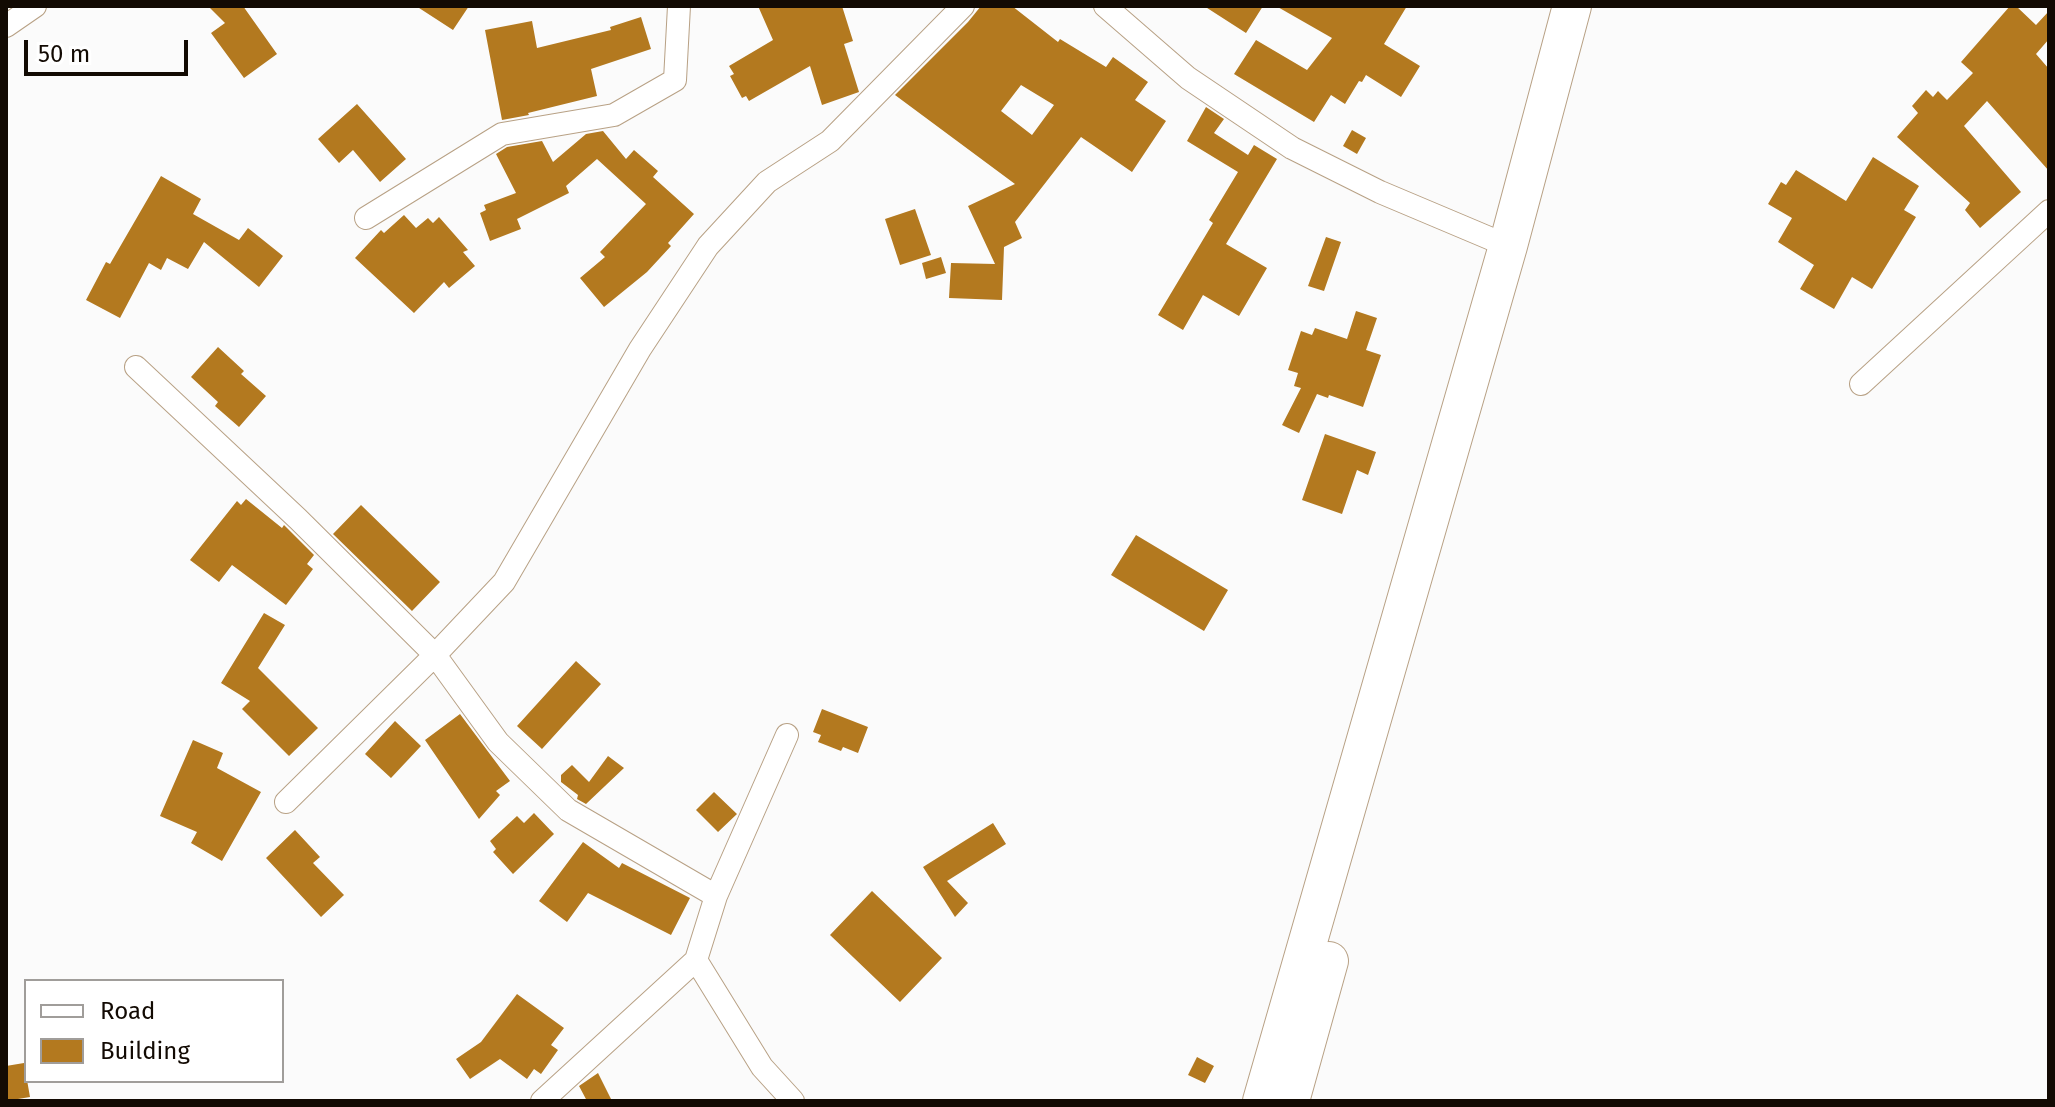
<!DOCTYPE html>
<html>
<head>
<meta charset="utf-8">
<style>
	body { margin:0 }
	#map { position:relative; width:2055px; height:1107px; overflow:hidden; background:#fbfbfb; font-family:"Fira Sans",sans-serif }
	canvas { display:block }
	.frame { position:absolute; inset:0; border:8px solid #120a03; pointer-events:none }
	.legend { position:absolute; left:24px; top:979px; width:260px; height:104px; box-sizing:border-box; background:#fff; border:2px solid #a09d9a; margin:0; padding:10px 14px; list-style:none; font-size:24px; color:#120a03 }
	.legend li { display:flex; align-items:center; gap:16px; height:40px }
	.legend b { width:40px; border:2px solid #a09d9a }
	.scale { position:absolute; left:24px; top:40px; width:164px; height:36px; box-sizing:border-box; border:4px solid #120a03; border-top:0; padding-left:10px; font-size:24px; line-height:28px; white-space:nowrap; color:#120a03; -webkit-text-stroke:6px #fff; paint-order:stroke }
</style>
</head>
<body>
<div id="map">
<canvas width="2055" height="1107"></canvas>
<div class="frame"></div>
<ul class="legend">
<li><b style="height:10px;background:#fff"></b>Road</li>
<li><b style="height:22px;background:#b3791f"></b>Building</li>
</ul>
<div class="scale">50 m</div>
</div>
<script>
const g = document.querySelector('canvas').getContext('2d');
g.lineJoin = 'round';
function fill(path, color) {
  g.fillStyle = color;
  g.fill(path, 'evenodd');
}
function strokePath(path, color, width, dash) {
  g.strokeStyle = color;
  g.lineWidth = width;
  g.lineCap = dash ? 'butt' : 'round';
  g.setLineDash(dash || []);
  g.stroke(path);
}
const building = new Path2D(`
	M 208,6 L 243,6 L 277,54 L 244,78 L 211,33 L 225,23 Z
	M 416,6 L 469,6 L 453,30 Z
	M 758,6 L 842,6 L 853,41 L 844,44 L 859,92 L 822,105 L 810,66 L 749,101 L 746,96 L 742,98 L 730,76 L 734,74 L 729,66 L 773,40 Z
	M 981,6 L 1012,6 L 1058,42 L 1060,39 L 1106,67 L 1113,57 L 1148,82 L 1135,100 L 1166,121 L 1132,172 L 1081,137 L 1015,222 L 1022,238 L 1004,247 L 1002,300 L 949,298 L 951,263 L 995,264 L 968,206 L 1015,184 L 895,95 L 968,22 ZM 1021,85 L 1054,105 L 1032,135 L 1001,111 Z
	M 1204,6 L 1263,6 L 1246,33 Z
	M 1276,6 L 1407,6 L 1384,44 L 1420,66 L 1401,97 L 1366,75 L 1362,82 L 1359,81 L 1345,104 L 1331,95 L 1314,122 L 1234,74 L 1256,40 L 1307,70 L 1332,38 Z
	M 2010,6 L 2016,6 L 2036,25 L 2049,11 L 2049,39 L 2036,54 L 2049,69 L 2049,171 L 1987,101 L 1964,126 L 2021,192 L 1980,228 L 1965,210 L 1970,203 L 1897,137 L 1918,113 L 1912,106 L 1926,90 L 1933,97 L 1938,91 L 1947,100 L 1973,73 L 1961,62 Z
	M 641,17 L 651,49 L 591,69 L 597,96 L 528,113 L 529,115 L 502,120 L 485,30 L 532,21 L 537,48 L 611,30 L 610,27 Z
	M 357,104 L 406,159 L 380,182 L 353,150 L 339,163 L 318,139 Z
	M 1206,107 L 1224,119 L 1214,133 L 1248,155 L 1254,145 L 1277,159 L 1226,244 L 1267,268 L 1239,316 L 1203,295 L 1183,330 L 1158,315 L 1213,223 L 1209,220 L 1238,172 L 1187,141 Z
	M 1352,130 L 1366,138 L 1357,154 L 1343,146 Z
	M 603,131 L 626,159 L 634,150 L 658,171 L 653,177 L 694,214 L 668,243 L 671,246 L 647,272 L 604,307 L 580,278 L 605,257 L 600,252 L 646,204 L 597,159 L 566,186 L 569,193 L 517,219 L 521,229 L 490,241 L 480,213 L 486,210 L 484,205 L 516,193 L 496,154 L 507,147 L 542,141 L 553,162 L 586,134 Z
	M 1873,157 L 1919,186 L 1904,210 L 1916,217 L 1872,289 L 1852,277 L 1834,309 L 1800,289 L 1814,265 L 1778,242 L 1792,218 L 1768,204 L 1781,182 L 1786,185 L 1796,170 L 1846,201 Z
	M 161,176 L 201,199 L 193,214 L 239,240 L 248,228 L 283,256 L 259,287 L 204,242 L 188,269 L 167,258 L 161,270 L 149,263 L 120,318 L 86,300 L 106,262 L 110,264 Z
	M 915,209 L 931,255 L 900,265 L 885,219 Z
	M 404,215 L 416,228 L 428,218 L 433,223 L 439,217 L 468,250 L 463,252 L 475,266 L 449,288 L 444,282 L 414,313 L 355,258 L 381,230 L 384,233 Z
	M 1326,237 L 1341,242 L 1324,291 L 1308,286 Z
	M 941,257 L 946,273 L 926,279 L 922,263 Z
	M 1356,311 L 1377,318 L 1366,350 L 1381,355 L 1363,407 L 1329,395 L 1328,398 L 1317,394 L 1299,433 L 1282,425 L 1301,388 L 1294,386 L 1298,373 L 1288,370 L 1301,331 L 1312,335 L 1315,328 L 1347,339 Z
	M 218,347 L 244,371 L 241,374 L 266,396 L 239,427 L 215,406 L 218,402 L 191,377 Z
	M 1325,434 L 1376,452 L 1368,475 L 1357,470 L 1342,514 L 1302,500 Z
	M 246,499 L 282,528 L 284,525 L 314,555 L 307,564 L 313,569 L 286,605 L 232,565 L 219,582 L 190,560 L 237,501 L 241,505 Z
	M 361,505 L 440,582 L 412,611 L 333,534 Z
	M 1136,535 L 1228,590 L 1204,631 L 1111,575 Z
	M 264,613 L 285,625 L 258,668 L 318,728 L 289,756 L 242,709 L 250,701 L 221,683 Z
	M 576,661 L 601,684 L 542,749 L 517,726 Z
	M 822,709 L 868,727 L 858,753 L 843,747 L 841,751 L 818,742 L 821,735 L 813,732 Z
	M 460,714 L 510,781 L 496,791 L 500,795 L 479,819 L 425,740 Z
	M 395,721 L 421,746 L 391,778 L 365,754 Z
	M 193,740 L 223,753 L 217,768 L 261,792 L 222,861 L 191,843 L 197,832 L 160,816 Z
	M 608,756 L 624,768 L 586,804 L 577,799 L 578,795 L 561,782 L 561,775 L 572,765 L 589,782 Z
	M 714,792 L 737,814 L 718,832 L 696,810 Z
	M 534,813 L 554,834 L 513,874 L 493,852 L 496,849 L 490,841 L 517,816 L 524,823 Z
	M 993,823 L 1006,844 L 947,881 L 968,903 L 955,917 L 923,867 Z
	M 295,830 L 320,857 L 313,863 L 344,895 L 321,917 L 266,858 Z
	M 583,842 L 619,868 L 622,863 L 690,898 L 671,935 L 588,893 L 567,922 L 539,901 Z
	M 872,891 L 942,958 L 900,1002 L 830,935 Z
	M 517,994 L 564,1028 L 551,1045 L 558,1050 L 541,1074 L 534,1069 L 527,1079 L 500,1059 L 470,1079 L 456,1059 L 481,1042 Z
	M 1197,1057 L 1214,1066 L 1205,1083 L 1188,1075 Z
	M 24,1063 L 30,1097 L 6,1101 L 6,1066 Z
	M 598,1073 L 612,1101 L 587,1101 L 579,1086 Z`);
const minor = new Path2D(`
	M 1105,6 L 1188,78 L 1292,148 L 1380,192 L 1508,246
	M 6,26 L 35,6
	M 366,218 L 502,134 L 614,115 L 675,80 L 679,6
	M 136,367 L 298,519 L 435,655 L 498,742 L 568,810 L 716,896
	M 1861,384 L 2049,211
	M 286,802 L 435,655 L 504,582 L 640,349 L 708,246 L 767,182 L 830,141 L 963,6
	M 696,960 L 762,1067 L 793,1101
	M 542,1101 L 696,960 L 716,896 L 787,735`);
const trunk = new Path2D(`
	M 1262,1101 L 1508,246 L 1572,6
	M 1290,1101 L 1329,961`);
fill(building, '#b3791f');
strokePath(minor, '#b8a185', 24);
strokePath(trunk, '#b8a185', 40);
strokePath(minor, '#fff', 22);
strokePath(trunk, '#fff', 38);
</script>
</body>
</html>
